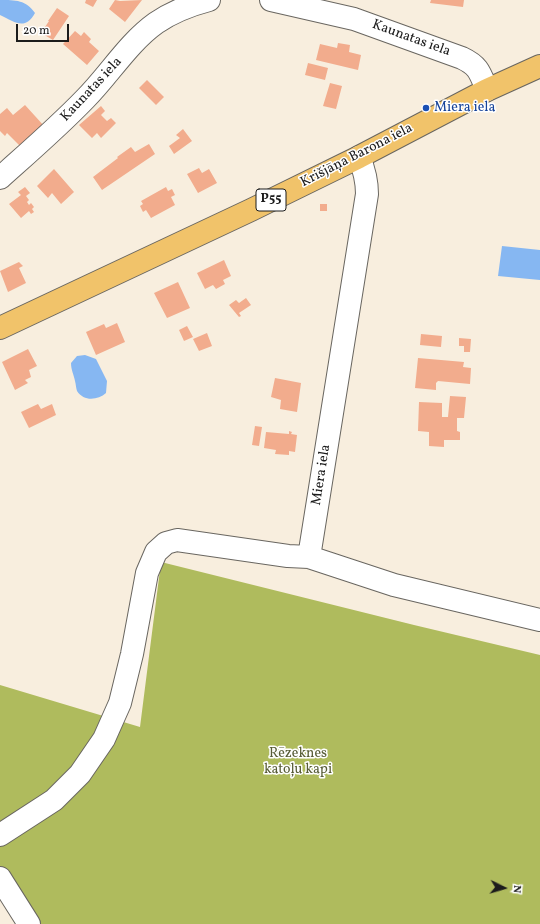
<!DOCTYPE html>
<html>
<head>
<meta charset="utf-8">
<style>
	body { margin:0 }
	#map { position:relative; width:540px; height:924px; overflow:hidden; background:#f8eede; font-family:Vollkorn,serif }
	canvas { display:block }
	.north { position:absolute; left:484px; top:868px; width:40px; height:40px; -webkit-text-stroke:3px #fff; paint-order:stroke; rotate:95deg; font-size:11px; font-weight:700; line-height:16px; text-align:center; color:#1c1c1c }
	.north::after { content:''; display:block; margin:auto; width:14px; height:18px; background:#1c1c1c; clip-path:polygon(50% 0,100% 100%,50% 72%,0 100%) }
	.scale { position:absolute; left:16px; top:24px; width:53px; height:18px; box-sizing:border-box; border:2px solid #1c1c1c; border-top:0; padding-left:5px; font-size:12px; line-height:14px; white-space:nowrap; color:#1c1c1c; -webkit-text-stroke:3px #fff; paint-order:stroke }
</style>
</head>
<body>
<div id="map">
<canvas width="540" height="924"></canvas>
<div class="north">N</div>
<div class="scale">20 m</div>
</div>
<script>
const g = document.querySelector('canvas').getContext('2d');
g.lineJoin = 'round';
function fill(path, color) {
  g.fillStyle = color;
  g.fill(path, 'evenodd');
}
function strokePath(path, color, width, dash) {
  g.strokeStyle = color;
  g.lineWidth = width;
  g.lineCap = dash ? 'butt' : 'round';
  g.setLineDash(dash || []);
  g.stroke(path);
}
function label(font, color, halo, rows, align = 'center') {
  g.font = font + ' Vollkorn,serif';
  g.lineWidth = 3;
  g.setLineDash([]);
  g.textBaseline = 'middle';
  g.strokeStyle = halo;
  g.fillStyle = color;
  for (const [text, x, y, turn = 0] of rows) {
    g.save();
    g.translate(x, y);
    g.rotate((+turn || 0) * Math.PI / 180);
    g.textAlign = isNaN(turn) ? turn : align;
    if (halo) g.strokeText(text, 0, 0);
    g.fillText(text, 0, 0);
    g.restore();
  }
}
const green = new Path2D(`
	M 161,562 L 414,625 L 540,655 L 540,924 L 35,924 L 0,873 L 0,685 L 140,727 Z`);
const water = new Path2D(`
	M 0,0 C 16,0 26,0 35,13 C 25,31 15,22 0,15 Z
	M 502,246 L 540,250 L 540,280 L 498,276 Z
	M 85,355 L 96,359 L 107,381 L 106,393 C 98,400 84,402 77,391 C 76,388 76,385 75,381 C 74,375 71,370 71,363 L 77,356 Z`);
const building = new Path2D(`
	M 86,0 L 97,0 L 93,7 L 85,3 Z
	M 115,0 L 120,1 L 142,0 L 125,22 L 109,9 Z
	M 431,0 L 464,0 L 463,7 L 430,3 Z
	M 57,8 L 69,16 L 53,40 L 41,33 L 49,21 L 48,21 Z
	M 75,31 L 81,36 L 84,32 L 91,39 L 89,42 L 99,51 L 87,65 L 63,44 Z
	M 338,43 L 350,45 L 349,52 L 361,55 L 358,70 L 316,60 L 320,44 L 337,48 Z
	M 308,63 L 328,68 L 325,80 L 305,75 Z
	M 147,80 L 164,97 L 156,105 L 139,88 Z
	M 330,83 L 342,86 L 336,109 L 323,106 Z
	M 25,105 L 45,127 L 23,149 L 7,133 L 5,136 L 0,131 L 0,114 L 7,108 L 13,115 Z
	M 101,106 L 105,111 L 101,115 L 107,121 L 111,118 L 116,123 L 101,138 L 97,133 L 92,138 L 79,125 Z
	M 183,129 L 192,141 L 174,154 L 169,146 L 180,138 L 176,135 Z
	M 149,144 L 155,154 L 102,190 L 93,177 L 118,158 L 117,157 L 131,147 L 135,152 Z
	M 199,168 L 202,173 L 209,169 L 217,183 L 198,193 L 187,174 Z
	M 54,169 L 74,192 L 61,204 L 52,193 L 48,198 L 37,186 Z
	M 25,187 L 30,193 L 26,196 L 29,200 L 27,202 L 29,205 L 31,203 L 34,207 L 32,209 L 34,212 L 31,214 L 29,211 L 21,218 L 9,204 L 21,195 L 18,192 Z
	M 166,187 L 168,191 L 172,189 L 175,195 L 171,197 L 175,205 L 151,218 L 146,210 L 143,212 L 140,206 L 143,204 L 141,201 Z
	M 320,204 L 327,204 L 327,211 L 320,211 Z
	M 224,260 L 231,276 L 223,280 L 225,284 L 216,289 L 213,285 L 205,289 L 197,273 Z
	M 19,262 L 23,266 L 19,268 L 26,283 L 8,292 L 0,271 Z
	M 178,282 L 190,308 L 167,318 L 154,293 Z
	M 246,298 L 251,305 L 239,313 L 241,316 L 239,317 L 229,305 L 236,300 L 239,303 Z
	M 117,323 L 125,342 L 96,355 L 86,332 L 104,324 L 106,328 Z
	M 187,326 L 193,337 L 184,341 L 179,330 Z
	M 207,333 L 212,346 L 199,351 L 193,339 Z
	M 421,334 L 442,336 L 441,347 L 420,345 Z
	M 459,338 L 471,339 L 470,352 L 464,352 L 464,346 L 459,346 Z
	M 28,349 L 37,366 L 29,370 L 31,377 L 25,380 L 28,383 L 15,390 L 2,362 Z
	M 418,358 L 464,362 L 463,367 L 471,368 L 470,384 L 438,381 L 436,383 L 436,390 L 415,388 Z
	M 275,378 L 301,383 L 297,412 L 280,409 L 281,400 L 271,397 Z
	M 450,396 L 466,397 L 464,418 L 457,418 L 457,431 L 460,432 L 460,440 L 444,440 L 444,447 L 429,446 L 429,432 L 418,431 L 419,402 L 442,403 L 442,417 L 448,417 Z
	M 38,404 L 41,409 L 52,404 L 56,415 L 29,428 L 21,412 Z
	M 255,426 L 262,427 L 259,446 L 252,445 Z
	M 289,431 L 292,432 L 291,434 L 297,435 L 295,452 L 289,451 L 289,455 L 275,454 L 276,450 L 264,448 L 266,432 L 289,434 Z`);
const minor = new Path2D(`
	M 271,0 L 354,19 L 462,58 C 479,66 480,73 487,90
	M 359,157 C 364,169 367,180 367,194 L 309,557 L 394,585 L 540,620
	M 0,178 C 29,152 58,127 85,99 C 109,75 128,43 156,23 C 172,12 190,5 209,0
	M 0,835 L 54,800 L 80,774 L 104,739 L 120,703 L 132,654 L 147,573 L 156,552 L 166,543 L 177,540 L 288,556 L 309,557
	M 0,878 L 29,924`);
const major = new Path2D(`
	M 0,328 L 251,210 L 359,157 L 487,90 L 540,66`);
const markers = [
	[426,108,4,"#1a4fb4"]
];
const shields = [
	[271,200,30]
];
const shieldNames = [
	["P55",271,200]
];
const streetNames = [
	["Kaunatas iela",411,39,20],
	["Kaunatas iela",92,90,-47],
	["Krišjāņa Barona iela",357,156,-27],
	["Miera iela",322,475,-81]
];
const transitNames = [
	["Miera iela",434,108]
];
const parkNames = [
	["Rēzeknes",298,754],
	["katoļu kapi",298,770]
];
fill(green, '#afbb5d');
fill(water, '#86b7f2');
fill(building, '#f2ac8d');
strokePath(minor, '#696660', 24);
strokePath(major, '#696660', 24);
strokePath(minor, '#fff', 22);
strokePath(major, '#f1c36a', 22);
for (const [x, y, r, color] of markers) {
  const dot = new Path2D();
  dot.arc(x, y, r, 0, 2 * Math.PI);
  g.fillStyle = color;
  g.fill(dot);
  strokePath(dot, '#fff', 1.5);
}
for (const [x, y, w] of shields) {
  const box = new Path2D();
  box.roundRect(x - w / 2, y - 11, w, 22, 3);
  g.fillStyle = '#fff';
  g.fill(box);
  strokePath(box, '#1c1c1c', 1);
}
label('bold 13px', '#1c1c1c', null, shieldNames);
label('14px', '#1c1c1c', '#fff', streetNames);
label('14px', '#164399', '#fff', transitNames, 'left');
label('14px', '#575c36', '#fff', parkNames);
</script>
</body>
</html>
